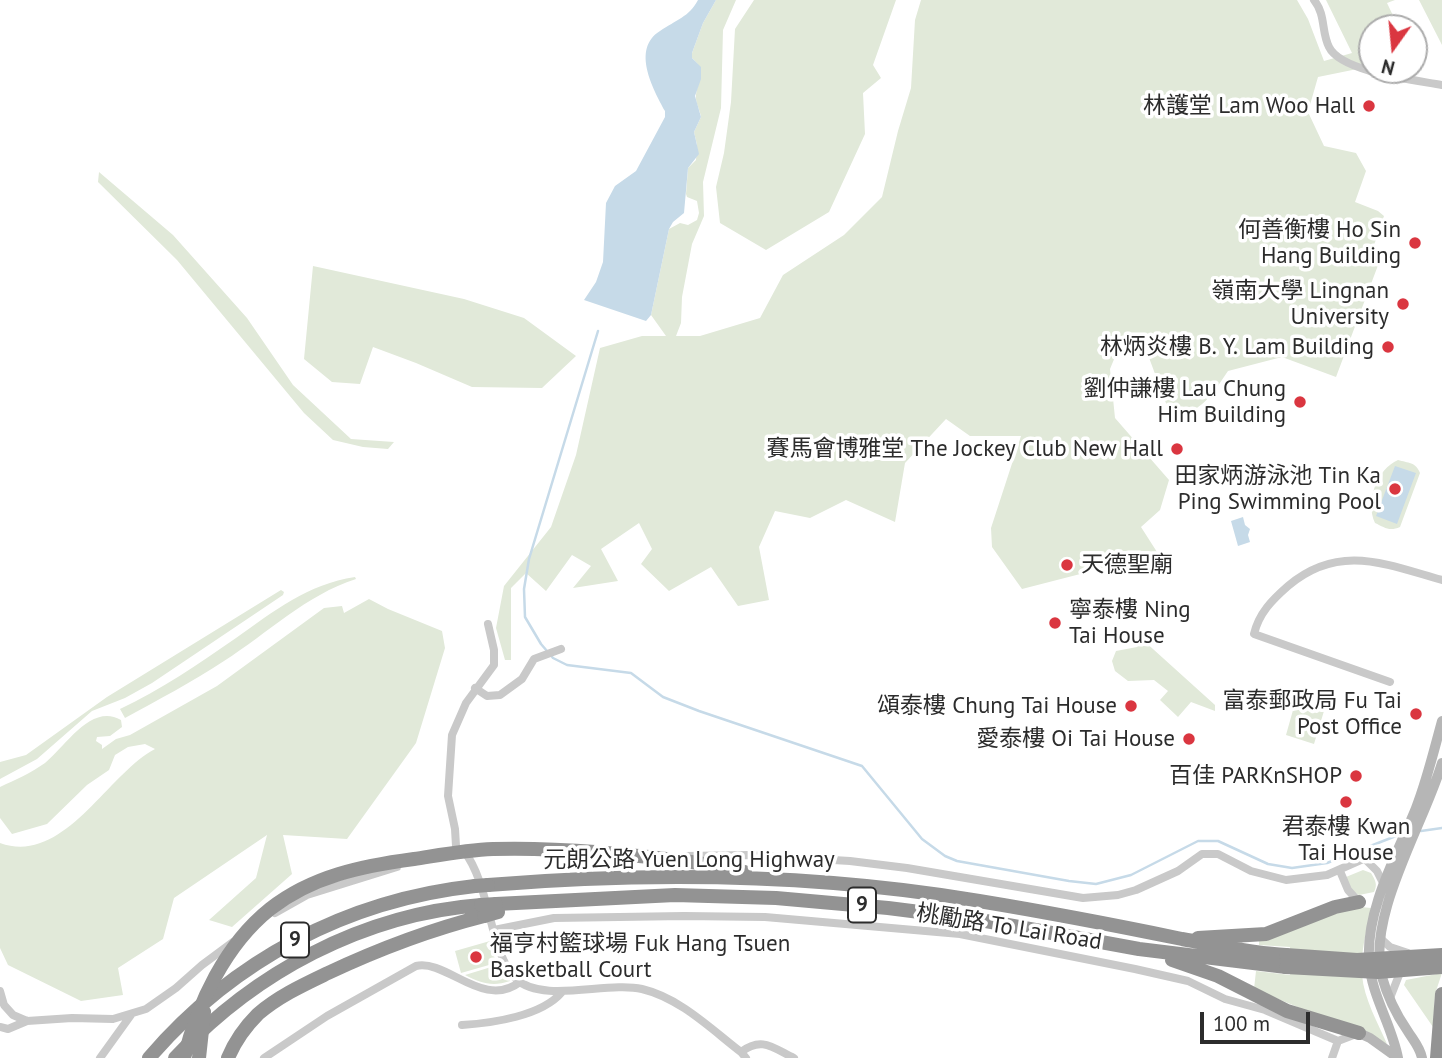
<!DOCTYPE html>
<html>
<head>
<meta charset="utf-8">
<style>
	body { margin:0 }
	#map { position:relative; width:1442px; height:1058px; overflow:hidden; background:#fff; font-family:"PT Sans",sans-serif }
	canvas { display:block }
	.north { position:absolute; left:1358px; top:14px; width:70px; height:70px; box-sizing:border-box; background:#fff; border:2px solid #ababab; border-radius:50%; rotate:195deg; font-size:19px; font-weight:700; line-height:28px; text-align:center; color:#2c2c2c }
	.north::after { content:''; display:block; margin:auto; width:24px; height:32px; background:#da3640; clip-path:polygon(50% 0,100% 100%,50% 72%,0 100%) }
	.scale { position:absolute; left:1200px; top:1012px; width:110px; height:32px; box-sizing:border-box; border:4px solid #2c2c2c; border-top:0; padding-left:9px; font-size:21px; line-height:24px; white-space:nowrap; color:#2c2c2c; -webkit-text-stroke:5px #fff; paint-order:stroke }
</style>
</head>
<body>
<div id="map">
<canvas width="1442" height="1058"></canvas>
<div class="north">N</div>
<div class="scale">100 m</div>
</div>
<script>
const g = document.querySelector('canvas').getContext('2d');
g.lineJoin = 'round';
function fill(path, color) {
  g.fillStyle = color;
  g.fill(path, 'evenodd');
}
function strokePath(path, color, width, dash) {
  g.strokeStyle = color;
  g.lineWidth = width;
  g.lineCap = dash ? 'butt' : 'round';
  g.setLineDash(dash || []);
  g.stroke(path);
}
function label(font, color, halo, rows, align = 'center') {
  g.font = font + ' "PT Sans","Noto Sans TC",sans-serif';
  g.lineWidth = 7;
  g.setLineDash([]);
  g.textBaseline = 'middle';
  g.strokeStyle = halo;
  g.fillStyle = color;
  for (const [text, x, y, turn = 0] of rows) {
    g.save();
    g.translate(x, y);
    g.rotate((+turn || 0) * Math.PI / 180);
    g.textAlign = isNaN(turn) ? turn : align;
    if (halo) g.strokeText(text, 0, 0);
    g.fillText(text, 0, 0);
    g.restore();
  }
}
const green = new Path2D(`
	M 716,0 L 736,0 L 723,30 L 721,108 L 703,182 L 704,216 L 692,244 L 682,297 L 681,323 L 676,336 L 700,336 L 760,318 L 783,275 L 844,235 L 882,197 L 898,131 L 911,88 L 915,20 L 921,0 L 1297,0 L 1308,19 L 1324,61 L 1352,53 L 1326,0 L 1395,0 L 1387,3 L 1399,28 L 1372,28 L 1372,66 L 1318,77 L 1308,112 L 1324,146 L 1356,153 L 1366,171 L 1355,202 L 1378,211 L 1384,216 L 1373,248 L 1383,252 L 1336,377 L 1282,357 L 1228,371 C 1208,401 1205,405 1173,422 L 1148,355 L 1122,340 L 1110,369 L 1115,418 L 1169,480 L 1160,510 L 1141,527 L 1157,552 L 1150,568 L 1123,563 L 1022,589 L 992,547 L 991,528 L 1021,436 L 970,436 L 946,419 L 905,463 L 895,522 L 846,500 L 810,518 L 775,511 L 759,547 L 769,600 L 738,606 L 711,567 L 669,591 L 641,564 L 652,549 L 639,523 L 601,549 L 618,581 L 573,588 L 591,566 L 572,555 L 546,591 L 526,573 L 511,588 L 511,660 L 505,660 L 496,628 L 504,586 L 551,527 L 576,455 L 600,348 L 642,336 L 666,336 L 651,315 L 669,229 L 680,223 L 688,225 L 697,220 L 699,213 L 697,201 L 687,197 L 686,194 L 688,168 L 696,160 L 697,145 L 694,132 L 701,117 C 700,110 695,102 696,95 C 698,78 708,73 692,58 L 692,53 L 703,23 Z
	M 754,0 L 896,0 L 873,65 L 881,78 L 863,93 L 865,134 L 829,212 L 766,250 L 720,223 L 716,187 L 724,153 L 731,102 L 735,29 Z
	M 1419,0 L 1442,0 L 1442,45 Z
	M 99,172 L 173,235 L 247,318 L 293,385 L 351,439 L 394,442 L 388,449 L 363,447 L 333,440 L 304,413 L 177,260 L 98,182 Z
	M 313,266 L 464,299 L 524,318 L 576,356 L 542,388 L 472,387 L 416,363 L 373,347 L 360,384 L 332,382 L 304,359 Z
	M 1398,460 C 1408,463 1416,462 1420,473 L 1400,527 C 1389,532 1384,527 1375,523 C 1365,501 1377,469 1398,460 Z
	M 355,577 L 356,579 C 306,595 268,633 224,661 C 192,682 158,700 125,718 L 120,709 C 161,690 198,664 236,638 C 274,611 308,584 355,577 Z
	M 281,590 L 284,592 L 283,595 L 152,683 L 125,698 L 92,711 L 37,759 L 0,779 L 0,762 L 26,755 L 107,697 Z
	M 369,599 L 388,609 L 442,631 L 445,648 L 416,743 L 347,839 L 283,835 L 292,874 L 232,927 L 209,920 L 256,878 L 267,835 L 174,898 L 163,939 L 118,968 L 123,995 L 81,1001 L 8,965 L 0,948 L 0,843 C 64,866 107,774 155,749 L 145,744 L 128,747 L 115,755 L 109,770 L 87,785 L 47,824 L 12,834 L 0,818 L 0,787 C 15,780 31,773 45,763 C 66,746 91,703 121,720 L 122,727 L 110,736 L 97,737 L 96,741 L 102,745 L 102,749 L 116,739 L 130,735 L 217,686 L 324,608 L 342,606 L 344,613 Z
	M 1143,640 L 1215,705 L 1215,711 L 1191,702 L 1178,717 L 1160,700 L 1168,691 L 1154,680 L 1128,681 L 1115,671 L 1112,661 L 1116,651 L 1137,647 Z
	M 1295,703 L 1324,711 L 1314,744 L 1286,735 Z
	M 1363,870 L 1371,873 C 1375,880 1378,884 1374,892 L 1359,895 L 1352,891 L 1346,877 Z
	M 1361,907 L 1371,908 C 1367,929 1360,953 1362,975 C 1364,999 1378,1023 1387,1044 L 1254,989 L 1256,971 L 1290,975 L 1290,947 L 1259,945 L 1259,939 L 1333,914 Z
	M 490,941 L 496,963 L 461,973 L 455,951 Z
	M 501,964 L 510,981 C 492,987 481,983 465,975 Z
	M 1442,973 L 1435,994 L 1433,1027 L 1404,985 L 1406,980 Z`);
const water = new Path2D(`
	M 698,0 L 716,0 L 703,23 L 692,53 L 692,58 L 701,67 L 701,79 L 695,96 L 701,117 L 694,132 L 699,154 L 688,168 L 684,213 L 673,222 L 669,229 L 651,315 L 646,321 L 584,300 L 596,282 L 603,262 L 606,203 L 615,186 L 636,171 L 665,117 L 665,111 C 653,89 631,49 660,31 C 676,20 689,17 698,0 Z
	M 1395,466 L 1416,473 L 1397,524 L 1376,516 Z
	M 1243,517 L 1245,525 L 1250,529 L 1248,535 L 1250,542 L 1238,546 L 1231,521 Z`);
const stream = new Path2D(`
	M 598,331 L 529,559 L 524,589 L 525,617 L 541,644 L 553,658 L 567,665 L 631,673 L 663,697 L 699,711 L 862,766 L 922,839 L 945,856 L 957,861 L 1069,881 L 1096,884 L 1131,875 L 1198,841 L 1218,841 L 1268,864 L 1292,868 L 1327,863 L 1401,834
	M 1421,831 L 1442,828`);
const street = new Path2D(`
	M 1314,0 C 1326,15 1321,31 1329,47 C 1341,72 1415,80 1442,85
	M 1390,682 L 1254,634 C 1259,613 1272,600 1288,586 C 1339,543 1385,564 1442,580
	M 475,688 L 487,696 L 500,695 L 522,679 L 534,659 L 561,649
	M 456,846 L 455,829 L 448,796 L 452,735 L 466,703 L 494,665 L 494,650 L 488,624
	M 464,851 C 491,886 489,952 516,979 C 543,1004 607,981 642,989 C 680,998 711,1029 741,1052 L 746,1058
	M 685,856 L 748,855 L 850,861 L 907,868 L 1083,898 L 1118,895 L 1136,890 L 1178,871 L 1202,854 L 1218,854 L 1251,871 L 1286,880 L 1327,875 L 1372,855
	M 1365,859 L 1377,871 L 1384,885
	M 1340,871 L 1348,890 L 1359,902
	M 275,913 L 307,895 L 397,867
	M 494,930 L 554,918 L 684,916 L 765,917 L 960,934 L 1135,969 L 1188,981 L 1225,999 L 1265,1010 L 1338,1041
	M 1380,938 L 1390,947 L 1408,953
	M 0,991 L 4,1005 L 13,1015 L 27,1021 L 72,1018 L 113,1019 L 146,1009 L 176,988 L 202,965 L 233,942
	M 1390,998 L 1401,970
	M 462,1025 C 493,1023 542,1016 562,992
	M 0,1027 L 8,1029 L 27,1021
	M 741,1052 C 762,1036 773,1048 794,1058
	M 100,1058 L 131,1015
	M 264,1058 L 327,1016 L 416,966 C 447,959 483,1010 520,982
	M 1332,1058 L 1338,1041 L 1356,1034`);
const secondary = new Path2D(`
	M 1359,1033 L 1370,1038 L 1398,1058
	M 1398,1058 C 1392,1025 1371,995 1369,961 C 1366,908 1397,855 1416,808 C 1427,780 1434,750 1442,721
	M 1422,1058 C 1420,1047 1413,1040 1407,1030 C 1396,1014 1387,995 1382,977 C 1366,916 1424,824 1442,763`);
const highway = new Path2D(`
	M 699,863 L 745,872
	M 488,885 C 649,872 819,874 979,901 C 1046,912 1114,925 1182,939 C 1217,945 1250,953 1286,955
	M 496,904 L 675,895 L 776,898 L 888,908 L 975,919 L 1139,949 L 1286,967
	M 1198,938 L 1266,934 L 1335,907 L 1359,902
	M 1172,960 L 1218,976 L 1287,1011 L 1359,1033
	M 149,1058 C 233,960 347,900 475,886
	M 175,1058 C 254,972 364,914 481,905
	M 228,1058 C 235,1041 245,1027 258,1014 C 279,996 303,985 328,973 C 379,949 429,930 484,916
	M 1437,1058 L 1442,994`);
const highwayBridge = new Path2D(`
	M 475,886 L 488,885
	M 481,905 L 496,904
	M 484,916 L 498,912
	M 1286,955 L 1357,960 L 1442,955
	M 1286,967 L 1378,972 L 1442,967
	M 184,1058 C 198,1003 225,945 270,909 C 312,876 362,866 414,859 C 440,855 466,850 493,849 C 561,847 631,854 699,863
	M 199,1058 L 204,1012`);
const markers = [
	[1369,106,7,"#da3640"],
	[1415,243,7,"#da3640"],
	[1403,304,7,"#da3640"],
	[1388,347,7,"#da3640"],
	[1300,402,7,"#da3640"],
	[1177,449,7,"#da3640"],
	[1395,489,7,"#da3640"],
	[1067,565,7,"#da3640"],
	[1055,623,7,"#da3640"],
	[1131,706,7,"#da3640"],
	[1416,714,7,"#da3640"],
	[1189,739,7,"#da3640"],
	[1356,776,7,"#da3640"],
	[1346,802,7,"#da3640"],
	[476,957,7,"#da3640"]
];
const shields = [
	[862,905,28],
	[295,940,28]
];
const shieldNames = [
	["9",862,905],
	["9",295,940]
];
const poiNames = [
	["林護堂 Lam Woo Hall",1355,106],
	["何善衡樓 Ho Sin",1401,230],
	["Hang Building",1401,256],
	["嶺南大學 Lingnan",1389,291],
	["University",1389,317],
	["林炳炎樓 B. Y. Lam Building",1374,347],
	["劉仲謙樓 Lau Chung",1286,389],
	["Him Building",1286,415],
	["賽馬會博雅堂 The Jockey Club New Hall",1163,449],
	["田家炳游泳池 Tin Ka",1381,476],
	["Ping Swimming Pool",1381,502],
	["天德聖廟",1081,565,"left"],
	["寧泰樓 Ning",1069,610,"left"],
	["Tai House",1069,636,"left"],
	["富泰郵政局 Fu Tai",1402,701],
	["Post Office",1402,727],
	["頌泰樓 Chung Tai House",1117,706],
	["愛泰樓 Oi Tai House",1175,739],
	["百佳 PARKnSHOP",1342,776],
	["君泰樓 Kwan",1346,827,"center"],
	["Tai House",1346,853,"center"],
	["福亨村籃球場 Fuk Hang Tsuen",490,944,"left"],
	["Basketball Court",490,970,"left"]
];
const streetNames = [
	["元朗公路 Yuen Long Highway",689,860],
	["桃勵路 To Lai Road",1009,928,9]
];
fill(green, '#e1e9d9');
fill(water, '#c6dae8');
strokePath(stream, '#c6dae8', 2.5);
strokePath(street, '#c9c9c9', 8);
strokePath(secondary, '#b6b6b6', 10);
strokePath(highway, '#939393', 14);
strokePath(highwayBridge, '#939393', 14);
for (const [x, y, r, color] of markers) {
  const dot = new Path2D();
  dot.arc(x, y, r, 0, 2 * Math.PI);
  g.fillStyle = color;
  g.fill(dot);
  strokePath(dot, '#fff', 2.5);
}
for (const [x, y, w] of shields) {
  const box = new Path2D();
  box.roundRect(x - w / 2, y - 17.5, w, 35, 5);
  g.fillStyle = '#fff';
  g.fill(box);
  strokePath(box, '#2c2c2c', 2);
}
label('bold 21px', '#2c2c2c', null, shieldNames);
label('23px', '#2c2c2c', '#fff', poiNames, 'right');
label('23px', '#2c2c2c', '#fff', streetNames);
</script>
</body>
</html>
